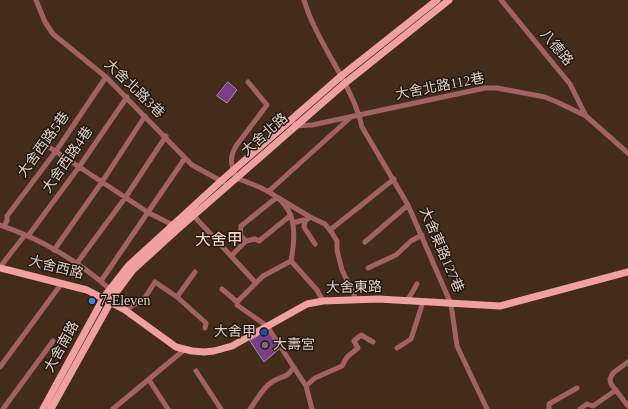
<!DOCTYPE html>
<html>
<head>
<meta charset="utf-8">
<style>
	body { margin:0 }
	canvas { display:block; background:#432c1a }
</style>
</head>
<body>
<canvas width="628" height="409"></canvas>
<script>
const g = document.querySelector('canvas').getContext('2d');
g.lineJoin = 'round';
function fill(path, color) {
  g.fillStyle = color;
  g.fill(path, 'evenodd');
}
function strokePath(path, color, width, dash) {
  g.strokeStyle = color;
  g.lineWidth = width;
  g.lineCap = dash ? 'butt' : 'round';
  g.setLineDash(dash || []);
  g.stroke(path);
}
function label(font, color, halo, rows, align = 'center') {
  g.font = font + ' "Times New Roman","Noto Sans TC",serif';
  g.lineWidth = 3;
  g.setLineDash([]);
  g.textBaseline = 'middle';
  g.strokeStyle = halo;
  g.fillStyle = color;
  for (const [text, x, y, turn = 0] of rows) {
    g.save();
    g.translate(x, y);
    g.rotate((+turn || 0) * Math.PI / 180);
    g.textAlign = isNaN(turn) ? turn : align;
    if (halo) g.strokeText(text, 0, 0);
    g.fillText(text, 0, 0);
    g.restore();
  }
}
const building = new Path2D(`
	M 228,82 L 237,90 L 227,103 L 217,96 Z
	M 268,330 L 279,349 L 264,362 L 250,341 Z`);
const minor = new Path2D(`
	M 36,0 L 45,22 L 53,34 L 106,77 L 192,165 L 223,182
	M 304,0 C 317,44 353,85 362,127 L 408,205 L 451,304 L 457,346 L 487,409
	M 501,0 L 570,84 L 586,116
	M 248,82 L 267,105 L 236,146 C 229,158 231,165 236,178 C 284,195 301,207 291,261
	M 292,120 L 295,126 L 312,125 L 485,88 L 497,88 L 545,97 L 557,102 L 586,116 L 628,153
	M 46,145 L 149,213 L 175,226
	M 269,191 L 351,117
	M 192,214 L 231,256 L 246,241 L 255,239 L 259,241 L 291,215
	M 310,217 L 305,221 L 304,227 L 315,244
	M 293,223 L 303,220 L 305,221
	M 0,225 C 41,239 80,262 112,291
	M 4,226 L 7,221 L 7,216 L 56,151 L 106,77
	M 330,230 L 394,179
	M 28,236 L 79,167 L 127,97
	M 246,241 L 240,235 L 241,226 L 277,197 L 310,217 L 325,224 L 332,233 L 337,241 L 337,250 L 342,270 L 356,299
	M 365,242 L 408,205
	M 54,250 L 102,182 L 145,116
	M 231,256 L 255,282
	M 291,261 L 317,290 L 323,301
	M 77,263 L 125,198 L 166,136
	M 0,267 L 25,235
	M 368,268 L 396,255 L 411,241 L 422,235
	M 101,281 L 185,158
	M 222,289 L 237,302 L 237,305 L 267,326 L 306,386
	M 177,297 L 195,272
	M 407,301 L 417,284
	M 237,302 L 263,276 L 291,261
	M 125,310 L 144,299 L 155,282 L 177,297 L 206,323 L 205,328
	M 397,348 L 411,339 L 423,302
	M 628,362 L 613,373 L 610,379 L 611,384 L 628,406
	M 0,367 L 62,283
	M 196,371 L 221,409
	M 149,380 L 168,409
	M 306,386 L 315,378 L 342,366 L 347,357 L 358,348 L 354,341 L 361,335 L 373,342
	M 306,386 L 312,409
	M 3,409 L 53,341
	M 113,409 L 184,350
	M 250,409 C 257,400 262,388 272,382 C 281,376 288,378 293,368
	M 549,409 L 549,404 L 577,388
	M 580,409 L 587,404 L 593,406 L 616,390`);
const major = new Path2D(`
	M 0,268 L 87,290 L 125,310 L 176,347 L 192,351 L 204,352 L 214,351 L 232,346 L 307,304 L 323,301 L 378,299 L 500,306 L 628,272
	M 43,409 L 104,297 L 129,265 L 221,181 L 340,77 L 437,0
	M 51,409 L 115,294 L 133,270 L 178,229 L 344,84 L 449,0`);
const markers = [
	[92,301,4,"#3f7fe0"],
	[264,332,4,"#1a4fb4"],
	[265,345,4,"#6b7280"]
];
const streetNames = [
	["八德路",556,48,50],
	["大舍北路112巷",440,87,-11],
	["大舍北路3巷",134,89,44],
	["大舍北路",265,135,-41],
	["大舍西路5巷",44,145,-54],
	["大舍西路4巷",68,160,-55],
	["大舍東路127巷",441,250,67],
	["大舍西路",56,268,14],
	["大舍東路",354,288,-1],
	["大舍南路",62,347,-61]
];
const poiNames = [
	["7-Eleven",100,301],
	["大舍甲",256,332,"right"],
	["大壽宮",273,345]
];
const quarterNames = [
	["大舍甲",219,241]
];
fill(building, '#783d86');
strokePath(building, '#a892ad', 1);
strokePath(minor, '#a26162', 5);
strokePath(major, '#f1a0a1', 7);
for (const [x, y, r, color] of markers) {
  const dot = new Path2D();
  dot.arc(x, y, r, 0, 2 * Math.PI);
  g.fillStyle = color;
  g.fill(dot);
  strokePath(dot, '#22170f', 1.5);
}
label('14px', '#decec3', '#22170f', streetNames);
label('14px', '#decec3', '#22170f', poiNames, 'left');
label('16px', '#fcdcc6', '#22170f', quarterNames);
</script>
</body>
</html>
